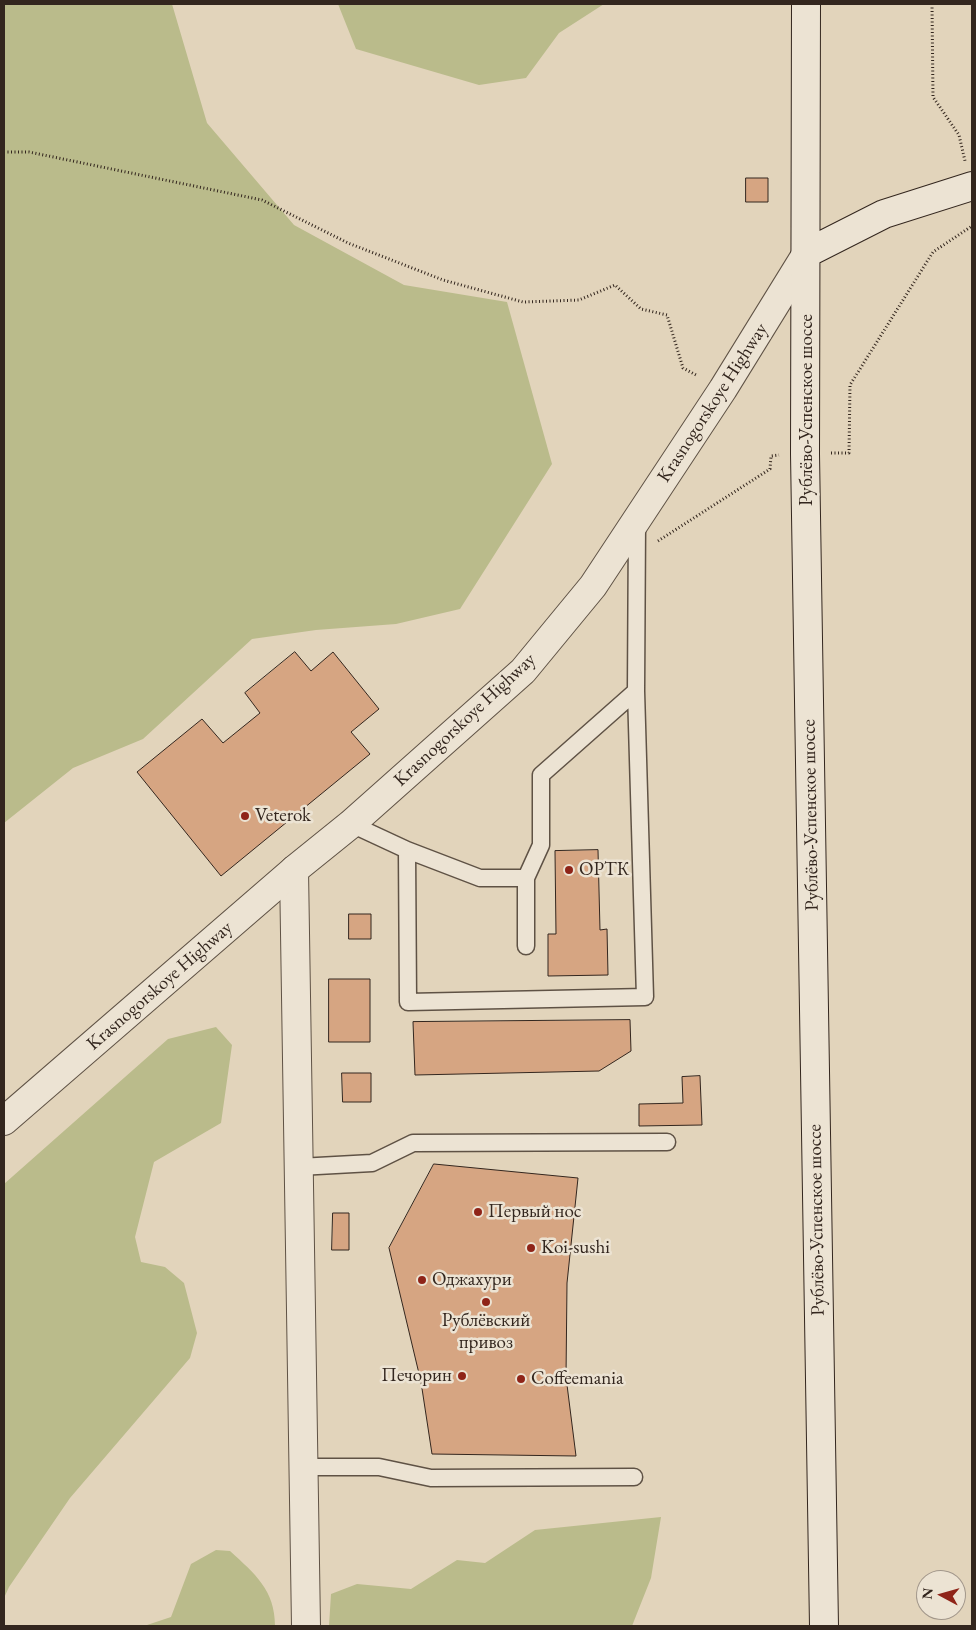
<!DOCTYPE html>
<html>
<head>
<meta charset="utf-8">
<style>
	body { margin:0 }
	#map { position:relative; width:976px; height:1630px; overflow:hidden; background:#e2d4bb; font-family:"EB Garamond",serif }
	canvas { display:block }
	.frame { position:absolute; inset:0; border:5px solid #33261e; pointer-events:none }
	.north { position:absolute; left:916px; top:1570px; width:50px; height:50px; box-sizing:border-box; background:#ece3d3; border:1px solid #a2978b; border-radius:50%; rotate:276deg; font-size:14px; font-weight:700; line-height:20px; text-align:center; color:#33261e }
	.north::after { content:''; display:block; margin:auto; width:18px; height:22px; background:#8f2418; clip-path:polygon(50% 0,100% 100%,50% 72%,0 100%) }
</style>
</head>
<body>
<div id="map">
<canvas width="976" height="1630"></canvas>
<div class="frame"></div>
<div class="north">N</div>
</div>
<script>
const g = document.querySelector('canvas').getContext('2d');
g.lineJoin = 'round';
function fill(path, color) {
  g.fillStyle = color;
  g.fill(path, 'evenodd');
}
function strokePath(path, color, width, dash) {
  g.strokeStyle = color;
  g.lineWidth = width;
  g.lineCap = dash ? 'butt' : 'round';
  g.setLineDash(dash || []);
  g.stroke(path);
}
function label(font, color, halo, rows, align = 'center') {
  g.font = font + ' "EB Garamond",serif';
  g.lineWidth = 5;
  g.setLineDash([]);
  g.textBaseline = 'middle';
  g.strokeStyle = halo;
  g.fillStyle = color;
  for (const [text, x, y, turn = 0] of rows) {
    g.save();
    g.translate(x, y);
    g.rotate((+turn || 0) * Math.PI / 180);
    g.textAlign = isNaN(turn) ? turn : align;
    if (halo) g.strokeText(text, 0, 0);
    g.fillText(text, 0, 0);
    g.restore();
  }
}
const green = new Path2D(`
	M 4,4 L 172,4 L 207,123 L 294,225 L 404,285 L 507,302 L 552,464 L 460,609 L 396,624 L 316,630 L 252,639 L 143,739 L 73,768 L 4,823 Z
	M 338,4 L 604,4 L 559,33 L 526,78 L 479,85 L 356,49 Z
	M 216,1027 L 232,1045 L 221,1123 L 154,1162 L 135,1237 L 141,1262 L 165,1267 L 184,1283 L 197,1333 L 190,1358 L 70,1498 L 9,1587 L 4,1598 L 4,1184 L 168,1039 Z
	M 661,1517 L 651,1578 L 632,1626 L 329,1626 L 331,1594 L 357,1584 L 411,1589 L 457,1560 L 485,1563 L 535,1530 Z
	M 216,1550 L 230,1551 C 255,1574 275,1590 275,1626 L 144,1626 L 171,1617 L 191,1564 Z`);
const building = new Path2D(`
	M 746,178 L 768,178 L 768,202 L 746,202 Z
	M 295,652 L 311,671 L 333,652 L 379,709 L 351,732 L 370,754 L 221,876 L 137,772 L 202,719 L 223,743 L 260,713 L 245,693 Z
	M 598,850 L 600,930 L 607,929 L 608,975 L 548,976 L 548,934 L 556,934 L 555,851 Z
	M 349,914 L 371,914 L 371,939 L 349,939 Z
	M 329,979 L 370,979 L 370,1042 L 329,1042 Z
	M 630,1020 L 631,1051 L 599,1071 L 415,1075 L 413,1022 Z
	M 342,1073 L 371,1073 L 371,1102 L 343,1102 Z
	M 700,1076 L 702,1125 L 639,1126 L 639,1104 L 683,1103 L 682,1077 Z
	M 434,1164 L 578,1178 L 567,1283 L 566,1377 L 576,1456 L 432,1454 L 421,1382 L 389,1248 Z
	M 333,1213 L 349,1213 L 349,1250 L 332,1250 Z`);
const path = new Path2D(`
	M 932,4 L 933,97 L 959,135 L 965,161
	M 4,152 L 29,152 L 262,200 L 348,243 L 443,280 L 523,302 L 579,300 L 615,285 L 641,309 L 667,315 L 683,368 L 698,376
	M 831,453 L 849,453 L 850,385 L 933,252 L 972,226
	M 658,541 L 770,469 L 771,456 L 779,455`);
const service = new Path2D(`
	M 351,824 L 407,850 L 480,878 L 526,878
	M 407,850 L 408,1002 L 645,997 L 636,691 L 637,522
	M 526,946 L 526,878 L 541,845 L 541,775 L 636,691
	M 299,1167 L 372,1163 L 413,1143 L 667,1142
	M 303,1467 L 379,1467 L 431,1478 L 634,1477`);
const minor = new Path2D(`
	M 294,870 L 306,1626`);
const tertiary = new Path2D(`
	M 4,1121 L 294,870 L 351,824 L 523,671 L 593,586 L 723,389 L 807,253`);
const secondary = new Path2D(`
	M 806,4 L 805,454 L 824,1626
	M 807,253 L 884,214 L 972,186`);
const markers = [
	[245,816,5,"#8f2418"],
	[569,870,5,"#8f2418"],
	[478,1212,5,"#8f2418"],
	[531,1248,5,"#8f2418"],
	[422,1280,5,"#8f2418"],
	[486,1302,5,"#8f2418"],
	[462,1376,5,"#8f2418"],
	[521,1379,5,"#8f2418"]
];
const streetNames = [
	["Krasnogorskoye Highway",713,403,-57],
	["Рублёво-Успенское шоссе",807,410,-90],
	["Krasnogorskoye Highway",465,720,-43],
	["Рублёво-Успенское шоссе",811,815,-91],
	["Krasnogorskoye Highway",160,986,-41],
	["Рублёво-Успенское шоссе",817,1220,-91]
];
const poiNames = [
	["Veterok",255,816],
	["ОРТК",579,870],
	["Первый нос",488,1212],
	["Koi-sushi",541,1248],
	["Оджахури",432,1280],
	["Рублёвский",486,1321,"center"],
	["привоз",486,1343,"center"],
	["Печорин",452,1376,"right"],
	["Coffeemania",531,1379]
];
fill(green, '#babb8b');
fill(building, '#d6a582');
strokePath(building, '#33261e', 1);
strokePath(service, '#5f5245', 19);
strokePath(minor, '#5f5245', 30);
strokePath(tertiary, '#5f5245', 30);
strokePath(secondary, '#33261e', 30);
strokePath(path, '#33261e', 3, [1, 2.5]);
strokePath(service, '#ece3d3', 16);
strokePath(minor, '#ece3d3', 28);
strokePath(tertiary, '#ece3d3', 28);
strokePath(secondary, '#ece3d3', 28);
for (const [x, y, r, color] of markers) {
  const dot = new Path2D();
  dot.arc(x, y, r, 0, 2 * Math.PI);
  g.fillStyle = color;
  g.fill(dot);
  strokePath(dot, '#ece3d3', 2);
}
label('19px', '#33261e', '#ece3d3', streetNames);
label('19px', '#33261e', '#ece3d3', poiNames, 'left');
</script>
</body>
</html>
